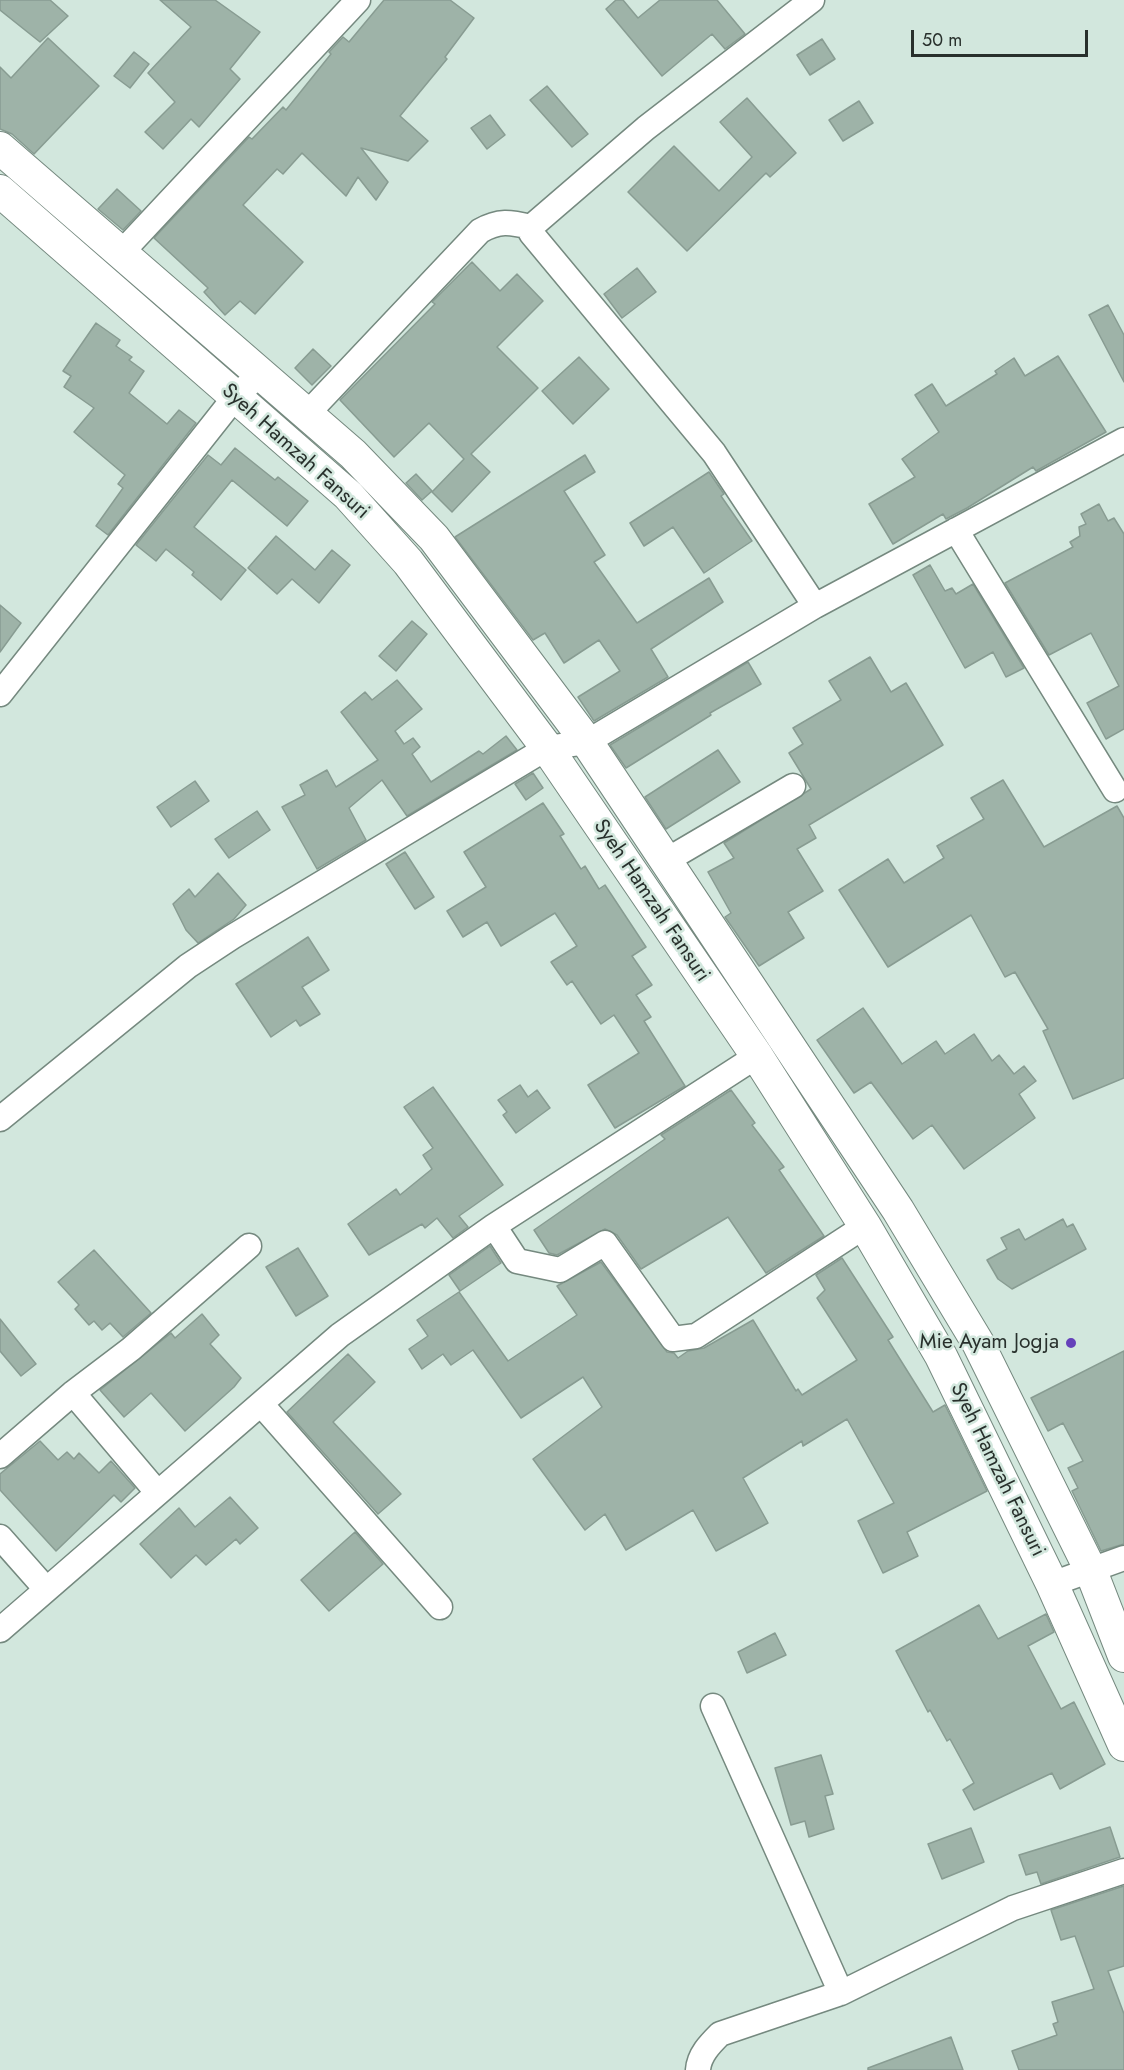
<!DOCTYPE html>
<html>
<head>
<meta charset="utf-8">
<style>
	body { margin:0 }
	#map { position:relative; width:1124px; height:2070px; overflow:hidden; background:#d2e7dd; font-family:Jost,sans-serif }
	canvas { display:block }
	.scale { position:absolute; left:911px; top:30px; width:177px; height:27px; box-sizing:border-box; border:3px solid #28302c; border-top:0; padding-left:8px; font-size:18px; line-height:21px; white-space:nowrap; color:#28302c; -webkit-text-stroke:4px #d2e7dd; paint-order:stroke }
</style>
</head>
<body>
<div id="map">
<canvas width="1124" height="2070"></canvas>
<div class="scale">50 m</div>
</div>
<script>
const g = document.querySelector('canvas').getContext('2d');
g.lineJoin = 'round';
function fill(path, color) {
  g.fillStyle = color;
  g.fill(path, 'evenodd');
}
function strokePath(path, color, width, dash) {
  g.strokeStyle = color;
  g.lineWidth = width;
  g.lineCap = dash ? 'butt' : 'round';
  g.setLineDash(dash || []);
  g.stroke(path);
}
function label(font, color, halo, rows, align = 'center') {
  g.font = font + ' Jost,sans-serif';
  g.lineWidth = 5;
  g.setLineDash([]);
  g.textBaseline = 'middle';
  g.strokeStyle = halo;
  g.fillStyle = color;
  for (const [text, x, y, turn = 0] of rows) {
    g.save();
    g.translate(x, y);
    g.rotate((+turn || 0) * Math.PI / 180);
    g.textAlign = isNaN(turn) ? turn : align;
    if (halo) g.strokeText(text, 0, 0);
    g.fillText(text, 0, 0);
    g.restore();
  }
}
const building = new Path2D(`
	M 0,0 L 50,0 L 68,16 L 40,42 L 0,10 Z
	M 160,0 L 215,0 L 260,32 L 230,69 L 240,79 L 199,127 L 191,119 L 163,149 L 145,132 L 175,102 L 148,73 L 191,27 Z
	M 384,0 L 450,0 L 474,18 L 445,57 L 447,59 L 400,116 L 428,141 L 408,161 L 361,148 L 388,182 L 376,200 L 358,177 L 346,196 L 302,153 L 283,174 L 277,169 L 243,205 L 303,262 L 255,314 L 240,301 L 225,315 L 204,292 L 208,288 L 154,238 L 249,137 L 252,139 L 283,107 L 286,110 L 331,54 L 329,52 L 343,37 L 349,42 Z
	M 616,0 L 623,0 L 638,18 L 660,0 L 717,0 L 745,34 L 725,49 L 712,34 L 662,76 L 606,9 Z
	M 48,38 L 99,86 L 34,154 L 12,134 L 0,129 L 0,67 L 11,78 Z
	M 822,39 L 835,59 L 810,75 L 797,55 Z
	M 134,52 L 149,64 L 130,88 L 114,76 Z
	M 547,86 L 588,134 L 572,147 L 530,100 Z
	M 747,98 L 796,153 L 770,177 L 766,173 L 687,251 L 628,192 L 674,146 L 719,191 L 752,157 L 720,122 Z
	M 859,101 L 873,123 L 843,141 L 829,120 Z
	M 490,115 L 505,135 L 487,149 L 471,128 Z
	M 117,189 L 141,211 L 123,230 L 98,209 Z
	M 472,262 L 500,291 L 517,274 L 543,301 L 497,347 L 538,388 L 471,454 L 490,472 L 452,512 L 432,492 L 464,459 L 429,423 L 394,457 L 340,400 L 435,304 L 432,302 Z
	M 637,268 L 656,292 L 622,318 L 604,294 Z
	M 1108,305 L 1124,335 L 1124,382 L 1089,315 Z
	M 96,323 L 120,340 L 116,346 L 132,357 L 129,360 L 144,371 L 129,393 L 167,424 L 179,410 L 196,423 L 108,535 L 96,526 L 123,488 L 118,484 L 125,475 L 74,432 L 94,408 L 64,387 L 71,376 L 63,371 Z
	M 313,349 L 331,366 L 312,385 L 295,368 Z
	M 1058,356 L 1106,432 L 1036,471 L 1033,467 L 967,508 L 946,519 L 943,514 L 893,544 L 869,504 L 915,477 L 902,459 L 939,432 L 915,395 L 932,384 L 946,406 L 997,374 L 995,371 L 1014,358 L 1025,376 Z
	M 579,357 L 609,389 L 573,424 L 542,391 Z
	M 235,448 L 275,480 L 278,477 L 308,501 L 287,526 L 232,480 L 194,527 L 246,570 L 221,600 L 192,575 L 194,572 L 166,549 L 156,561 L 136,545 L 208,455 L 221,465 Z
	M 585,455 L 595,472 L 564,491 L 605,555 L 594,562 L 637,623 L 709,578 L 723,602 L 651,649 L 668,677 L 594,721 L 578,697 L 620,671 L 599,640 L 564,663 L 545,633 L 533,640 L 455,537 Z
	M 709,472 L 724,494 L 721,496 L 752,541 L 704,573 L 673,527 L 644,546 L 630,523 Z
	M 416,474 L 432,491 L 422,500 L 406,483 Z
	M 1099,504 L 1108,521 L 1114,518 L 1124,534 L 1124,729 L 1106,739 L 1087,703 L 1119,686 L 1091,633 L 1049,655 L 1005,583 L 1073,547 L 1070,542 L 1080,536 L 1079,527 L 1086,524 L 1081,514 Z
	M 276,536 L 315,570 L 332,550 L 350,565 L 319,603 L 292,579 L 277,594 L 248,568 Z
	M 930,565 L 945,591 L 952,588 L 956,594 L 973,584 L 1024,668 L 1006,677 L 993,652 L 965,668 L 913,575 Z
	M 0,605 L 21,623 L 0,652 Z
	M 412,621 L 427,634 L 396,671 L 379,656 Z
	M 870,657 L 891,692 L 906,683 L 943,745 L 809,825 L 816,838 L 797,849 L 823,891 L 788,912 L 804,938 L 759,966 L 725,917 L 731,913 L 708,872 L 734,858 L 724,843 L 811,789 L 789,753 L 803,744 L 793,728 L 841,700 L 829,681 Z
	M 748,662 L 761,684 L 710,713 L 711,715 L 626,768 L 610,745 Z
	M 397,680 L 422,709 L 395,731 L 404,744 L 413,738 L 420,747 L 412,754 L 431,782 L 479,751 L 483,754 L 506,736 L 517,750 L 407,816 L 382,780 L 349,808 L 366,840 L 317,869 L 282,807 L 305,795 L 300,785 L 327,770 L 336,787 L 378,760 L 341,712 L 365,692 L 372,700 Z
	M 718,750 L 740,782 L 666,829 L 645,797 Z
	M 533,773 L 543,788 L 526,800 L 515,784 Z
	M 1003,780 L 1044,847 L 1117,806 L 1124,818 L 1124,1078 L 1073,1099 L 1043,1031 L 1048,1029 L 1015,972 L 1005,977 L 971,915 L 888,967 L 839,890 L 888,859 L 904,883 L 944,858 L 937,846 L 984,819 L 971,798 Z
	M 195,781 L 209,801 L 171,827 L 157,807 Z
	M 543,803 L 564,834 L 560,836 L 581,869 L 585,866 L 599,889 L 605,885 L 646,947 L 632,956 L 652,985 L 636,995 L 651,1017 L 644,1021 L 685,1086 L 615,1128 L 588,1085 L 639,1053 L 614,1015 L 601,1024 L 572,981 L 567,985 L 551,962 L 577,946 L 555,913 L 501,946 L 487,922 L 463,937 L 447,911 L 486,887 L 464,852 Z
	M 257,811 L 270,830 L 229,858 L 215,839 Z
	M 405,852 L 434,897 L 415,909 L 386,864 Z
	M 218,873 L 246,905 L 234,919 L 198,943 L 186,930 L 173,904 L 189,889 L 195,897 Z
	M 308,937 L 329,970 L 302,987 L 320,1014 L 300,1026 L 296,1020 L 271,1037 L 236,984 Z
	M 863,1008 L 902,1064 L 936,1041 L 945,1054 L 974,1034 L 992,1061 L 999,1055 L 1014,1074 L 1024,1066 L 1036,1081 L 1019,1094 L 1035,1118 L 964,1169 L 932,1125 L 913,1139 L 871,1082 L 854,1093 L 817,1040 Z
	M 520,1085 L 528,1097 L 537,1090 L 550,1108 L 516,1133 L 503,1115 L 507,1112 L 498,1100 Z
	M 433,1087 L 503,1185 L 459,1216 L 468,1227 L 453,1238 L 437,1218 L 425,1228 L 422,1224 L 369,1255 L 348,1224 L 396,1189 L 400,1195 L 432,1169 L 423,1155 L 433,1148 L 404,1107 Z
	M 731,1090 L 755,1123 L 752,1125 L 784,1167 L 779,1170 L 824,1236 L 766,1273 L 728,1217 L 641,1269 L 617,1235 L 605,1229 L 557,1255 L 549,1253 L 534,1230 L 665,1139 L 661,1135 Z
	M 1063,1219 L 1067,1227 L 1073,1224 L 1086,1249 L 1012,1289 L 998,1279 L 987,1260 L 1007,1249 L 1001,1238 L 1019,1229 L 1025,1240 Z
	M 490,1246 L 501,1263 L 460,1291 L 449,1275 Z
	M 298,1248 L 328,1296 L 296,1316 L 266,1267 Z
	M 94,1250 L 151,1313 L 123,1337 L 110,1323 L 102,1330 L 94,1321 L 89,1325 L 75,1309 L 79,1305 L 58,1282 Z
	M 842,1258 L 893,1337 L 888,1340 L 933,1412 L 945,1405 L 987,1491 L 907,1532 L 918,1556 L 883,1573 L 858,1521 L 894,1503 L 847,1419 L 803,1446 L 802,1441 L 743,1478 L 768,1523 L 716,1551 L 693,1510 L 626,1550 L 605,1514 L 585,1530 L 533,1459 L 602,1407 L 583,1377 L 521,1418 L 473,1350 L 451,1365 L 443,1354 L 422,1369 L 409,1349 L 428,1336 L 417,1320 L 459,1292 L 508,1361 L 577,1315 L 557,1286 L 601,1262 L 667,1352 L 674,1353 L 678,1358 L 688,1351 L 704,1348 L 753,1320 L 796,1391 L 798,1389 L 802,1395 L 857,1360 L 817,1298 L 825,1290 L 816,1275 Z
	M 202,1314 L 219,1335 L 210,1344 L 241,1378 L 234,1387 L 185,1431 L 151,1393 L 124,1417 L 100,1390 L 171,1333 L 175,1338 Z
	M 0,1319 L 36,1364 L 21,1376 L 0,1351 Z
	M 1124,1351 L 1124,1544 L 1101,1551 L 1072,1491 L 1078,1488 L 1068,1468 L 1083,1461 L 1063,1423 L 1048,1431 L 1031,1398 Z
	M 348,1354 L 375,1382 L 333,1422 L 401,1494 L 378,1514 L 287,1412 Z
	M 40,1441 L 58,1460 L 67,1452 L 74,1459 L 79,1453 L 99,1473 L 111,1461 L 135,1488 L 121,1502 L 114,1495 L 56,1551 L 0,1490 L 0,1474 Z
	M 230,1497 L 258,1528 L 240,1544 L 236,1539 L 206,1565 L 196,1555 L 171,1578 L 140,1544 L 179,1508 L 195,1527 Z
	M 355,1532 L 383,1564 L 329,1611 L 301,1580 Z
	M 979,1605 L 998,1639 L 1046,1614 L 1054,1632 L 1028,1646 L 1061,1709 L 1074,1702 L 1105,1764 L 1060,1789 L 1052,1773 L 974,1810 L 963,1790 L 974,1783 L 950,1739 L 947,1741 L 930,1710 L 928,1712 L 896,1651 Z
	M 775,1633 L 786,1655 L 747,1673 L 738,1652 Z
	M 821,1755 L 833,1794 L 825,1796 L 834,1829 L 809,1837 L 805,1821 L 791,1825 L 775,1768 Z
	M 1110,1827 L 1120,1857 L 1041,1884 L 1037,1872 L 1026,1875 L 1019,1855 Z
	M 971,1828 L 984,1862 L 942,1879 L 928,1844 Z
	M 1124,1886 L 1124,1966 L 1108,1971 L 1124,2014 L 1124,2070 L 1019,2070 L 1012,2051 L 1057,2035 L 1053,2024 L 1058,2022 L 1052,2002 L 1094,1989 L 1075,1936 L 1061,1940 L 1051,1910 Z
	M 951,2037 L 963,2070 L 868,2070 L 868,2068 Z`);
const minor = new Path2D(`
	M 531,227 L 531,233 L 714,453 L 815,606
	M 531,227 L 646,128 L 812,0
	M 122,252 L 358,0
	M 308,413 L 480,231 C 499,220 510,222 531,227
	M 956,530 L 1115,790
	M 0,694 L 235,397 L 261,373
	M 667,860 L 793,786
	M 0,1119 L 188,966 L 232,937 L 547,748 L 587,742 L 815,606 L 1124,440
	M 494,1226 L 757,1056
	M 73,1393 L 157,1492
	M 261,1404 L 440,1607
	M 0,1456 L 73,1393 L 131,1349 L 249,1246
	M 0,1537 L 46,1589
	M 1052,1584 L 1124,1558
	M 0,1630 L 340,1335 L 494,1226 L 517,1261 L 560,1270 L 605,1243 L 673,1339 L 696,1336 L 865,1226
	M 713,1706 L 841,1993
	M 698,2070 C 699,2055 710,2044 720,2034 L 841,1993 L 1013,1908 L 1124,1871`);
const major = new Path2D(`
	M 0,148 L 353,454 L 434,538 L 587,742 L 898,1210 L 978,1343 L 1091,1571 L 1124,1656
	M 0,191 L 348,495 L 408,562 L 547,748 L 757,1056 L 865,1226 L 941,1356 L 1052,1584 L 1124,1745`);
const markers = [
	[1071,1343,6,"#6541ba"]
];
const streetNames = [
	["Syeh Hamzah Fansuri",295,452,42],
	["Syeh Hamzah Fansuri",651,901,56],
	["Syeh Hamzah Fansuri",997,1470,64]
];
const poiNames = [
	["Mie Ayam Jogja",1059,1343]
];
fill(building, '#9eb3a8');
strokePath(building, '#889c92', 1.5);
strokePath(minor, '#75897f', 27);
strokePath(major, '#75897f', 34);
strokePath(minor, '#fff', 24);
strokePath(major, '#fff', 32);
for (const [x, y, r, color] of markers) {
  const dot = new Path2D();
  dot.arc(x, y, r, 0, 2 * Math.PI);
  g.fillStyle = color;
  g.fill(dot);
  strokePath(dot, '#d2e7dd', 2);
}
label('21px', '#28302c', '#d2e7dd', streetNames);
label('21px', '#28302c', '#d2e7dd', poiNames, 'right');
</script>
</body>
</html>
